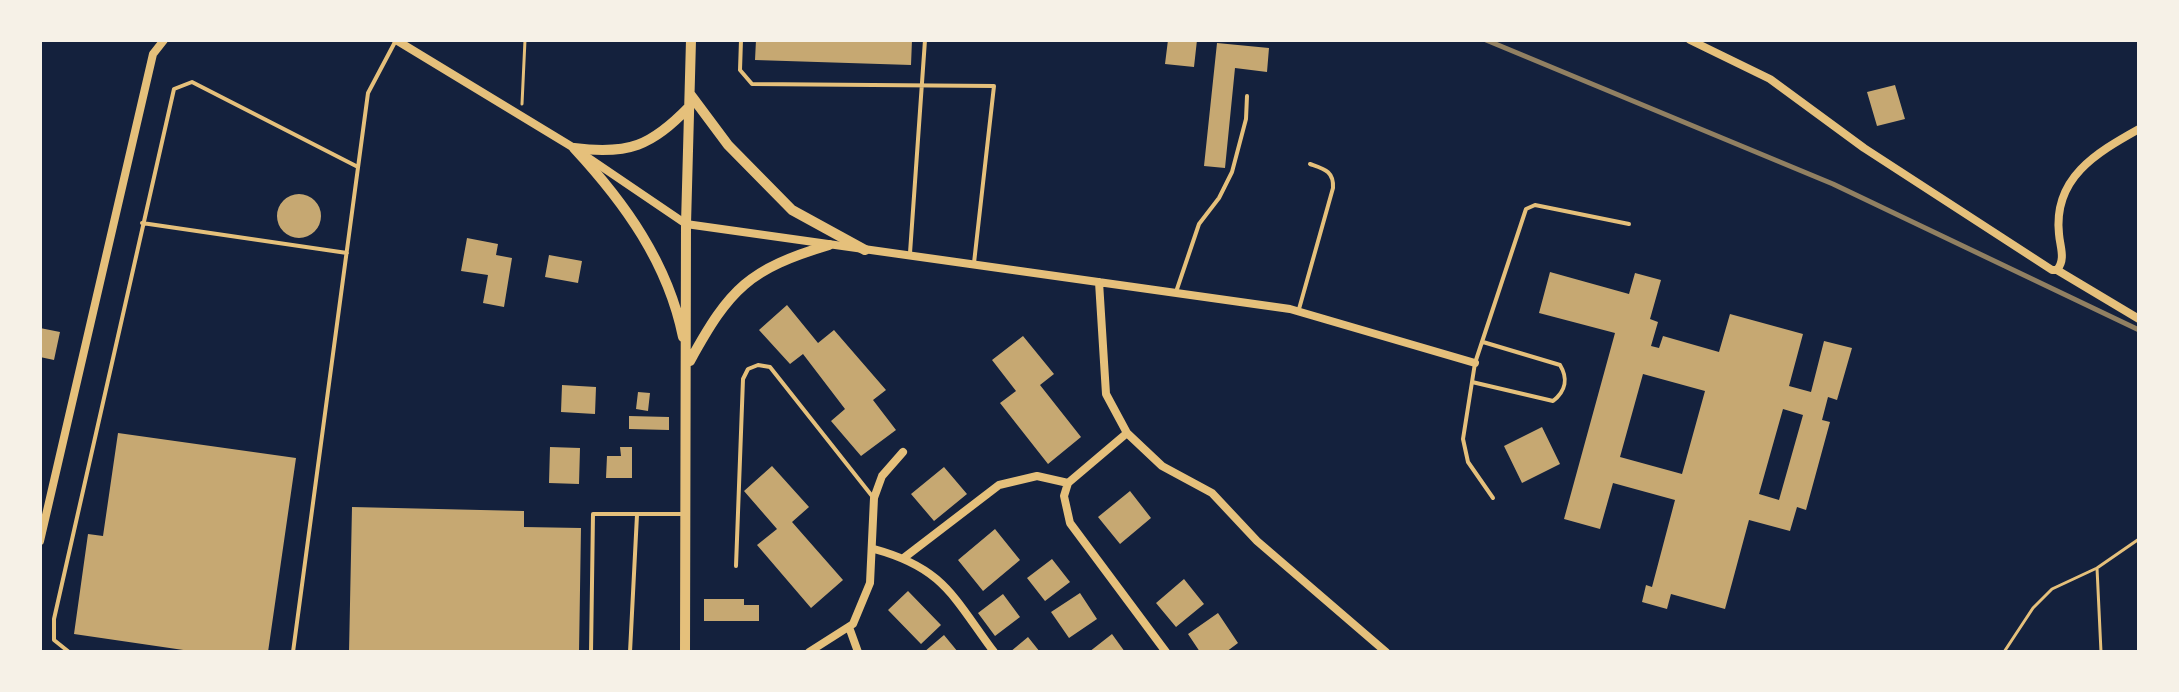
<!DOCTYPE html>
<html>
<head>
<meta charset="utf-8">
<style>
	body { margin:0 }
	#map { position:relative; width:2179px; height:692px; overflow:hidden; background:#14213d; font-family:"Source Sans 3",sans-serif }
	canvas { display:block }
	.frame { position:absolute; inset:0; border:42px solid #f6f1e7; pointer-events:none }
</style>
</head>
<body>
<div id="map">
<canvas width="2179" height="692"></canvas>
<div class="frame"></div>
</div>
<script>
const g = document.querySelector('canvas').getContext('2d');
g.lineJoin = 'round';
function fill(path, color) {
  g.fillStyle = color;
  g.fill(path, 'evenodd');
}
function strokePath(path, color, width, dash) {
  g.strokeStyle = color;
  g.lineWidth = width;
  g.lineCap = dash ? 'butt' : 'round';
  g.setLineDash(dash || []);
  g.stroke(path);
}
const building = new Path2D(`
	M 756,40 L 912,40 L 911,65 L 755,60 Z
	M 1168,40 L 1197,40 L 1194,67 L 1165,64 Z
	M 1217,43 L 1269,48 L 1267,72 L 1235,68 L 1225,168 L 1204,166 Z
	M 1895,85 L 1905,119 L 1877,126 L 1867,92 Z
	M277 216a22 22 0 1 1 44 0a22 22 0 1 1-44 0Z
	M 467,238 L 498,244 L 496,255 L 512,258 L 504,307 L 483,303 L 488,275 L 461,271 Z
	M 549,255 L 582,261 L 578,283 L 545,277 Z
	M 1550,272 L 1629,294 L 1635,273 L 1661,280 L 1650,319 L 1658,322 L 1651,346 L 1659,348 L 1663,336 L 1719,352 L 1730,314 L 1803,334 L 1789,386 L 1811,392 L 1824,341 L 1852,348 L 1837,400 L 1828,397 L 1822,420 L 1830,422 L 1806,510 L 1797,507 L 1790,531 L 1749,520 L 1725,609 L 1671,594 L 1667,609 L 1642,602 L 1646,585 L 1652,587 L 1675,500 L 1613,483 L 1600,529 L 1564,519 L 1615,333 L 1539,313 ZM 1643,374 L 1705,391 L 1682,474 L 1620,457 ZM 1783,409 L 1803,415 L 1779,500 L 1759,494 Z
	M 787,305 L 818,343 L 834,330 L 886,390 L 873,400 L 896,430 L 861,456 L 831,421 L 845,409 L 803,354 L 790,364 L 759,330 Z
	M 40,328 L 60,332 L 54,360 L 40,357 Z
	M 1023,336 L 1054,374 L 1040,385 L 1081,437 L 1048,464 L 1000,403 L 1016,391 L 992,360 Z
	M 562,385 L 596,387 L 595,414 L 561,412 Z
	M 638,392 L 650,393 L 648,411 L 636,409 Z
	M 629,416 L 669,417 L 669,430 L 629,429 Z
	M 1542,427 L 1560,464 L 1522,483 L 1504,446 Z
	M 118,433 L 296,458 L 268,652 L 197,652 L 74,634 L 88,534 L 103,536 Z
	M 550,447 L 580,448 L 579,484 L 549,483 Z
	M 620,447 L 632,447 L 632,478 L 606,478 L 607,456 L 621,456 Z
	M 772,466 L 809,507 L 792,522 L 843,580 L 811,608 L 757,545 L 777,529 L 744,491 Z
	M 944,467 L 967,494 L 934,521 L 911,494 Z
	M 1130,491 L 1151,518 L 1120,544 L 1098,517 Z
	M 352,507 L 524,511 L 524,527 L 581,528 L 579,652 L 349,652 Z
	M 995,529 L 1020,560 L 983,591 L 958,560 Z
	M 1052,559 L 1070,582 L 1045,601 L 1027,578 Z
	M 1184,579 L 1204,604 L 1176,627 L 1156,603 Z
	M 908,591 L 941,625 L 921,644 L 888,610 Z
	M 1080,593 L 1097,619 L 1069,638 L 1051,612 Z
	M 1003,594 L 1020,617 L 995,636 L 978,613 Z
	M 704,599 L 744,599 L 744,605 L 759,605 L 759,621 L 704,621 Z
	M 1218,613 L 1238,643 L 1226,652 L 1200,652 L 1188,634 Z
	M 1112,634 L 1125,652 L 1089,652 Z
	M 944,635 L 958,652 L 924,652 Z
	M 1028,637 L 1040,652 L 1010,652 Z`);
const path = new Path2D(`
	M 522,104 L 525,40
	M 2097,568 L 2101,652
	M 2004,652 L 2033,608 L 2052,589 L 2097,568 L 2139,539`);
const service = new Path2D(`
	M 741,40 L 740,70 L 752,84 L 994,86 L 974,263
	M 142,223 L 347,253
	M 910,253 L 925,40
	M 1176,292 L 1199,224 L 1219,198 L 1232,172 L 1246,119 L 1247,96
	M 1299,309 L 1333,188 C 1334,171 1324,169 1310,164
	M 1472,382 L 1553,401 C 1566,391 1568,378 1560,365 L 1483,342
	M 1493,498 L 1468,462 L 1463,439 L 1475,363 L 1526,209 L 1535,205 L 1629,224
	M 736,566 L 743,379 L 748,369 L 758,365 L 770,367 L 872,496
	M 69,652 L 54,640 L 54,619 L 174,89 L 192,82 L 358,167
	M 293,652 L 368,93 L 395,42
	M 591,652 L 593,514 L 684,514
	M 630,652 L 637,515`);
const minor = new Path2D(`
	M 396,40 L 574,148 L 686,224 L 1290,309 L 1475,363
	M 1690,40 L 1770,79 L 1864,148 L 2052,270 L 2057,270 L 2139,319
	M 2057,270 C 2066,259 2060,247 2059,234 C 2053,178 2096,153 2139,129
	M 1099,282 L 1106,394 L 1127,433 L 1162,466 L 1212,493 L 1257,541 L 1386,652
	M 1127,433 L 1068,483 L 1064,496 L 1070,523 L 1166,652
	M 40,541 L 153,54 L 164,40
	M 874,549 C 944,568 953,597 994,652
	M 905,557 L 999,485 L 1037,476 L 1068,483
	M 849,627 L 858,652
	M 809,652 L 853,624 L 870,583 L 874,498 L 882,476 L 903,452`);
const tertiary = new Path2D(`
	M 690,94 L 728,145 L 792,210 L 865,250
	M 574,148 C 625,203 668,263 683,337
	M 574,148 C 629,155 651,146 689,107
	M 690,361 C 730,288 749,269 829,245
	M 685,652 L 686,224 L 691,40`);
const rail = new Path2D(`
	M 1486,40 L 1833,184 L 2139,330`);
fill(building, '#c6a872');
strokePath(path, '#e5c07b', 3);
strokePath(service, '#e5c07b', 4);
strokePath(minor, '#e5c07b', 8);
strokePath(tertiary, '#e5c07b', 10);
strokePath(rail, '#918062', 5);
</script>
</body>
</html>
